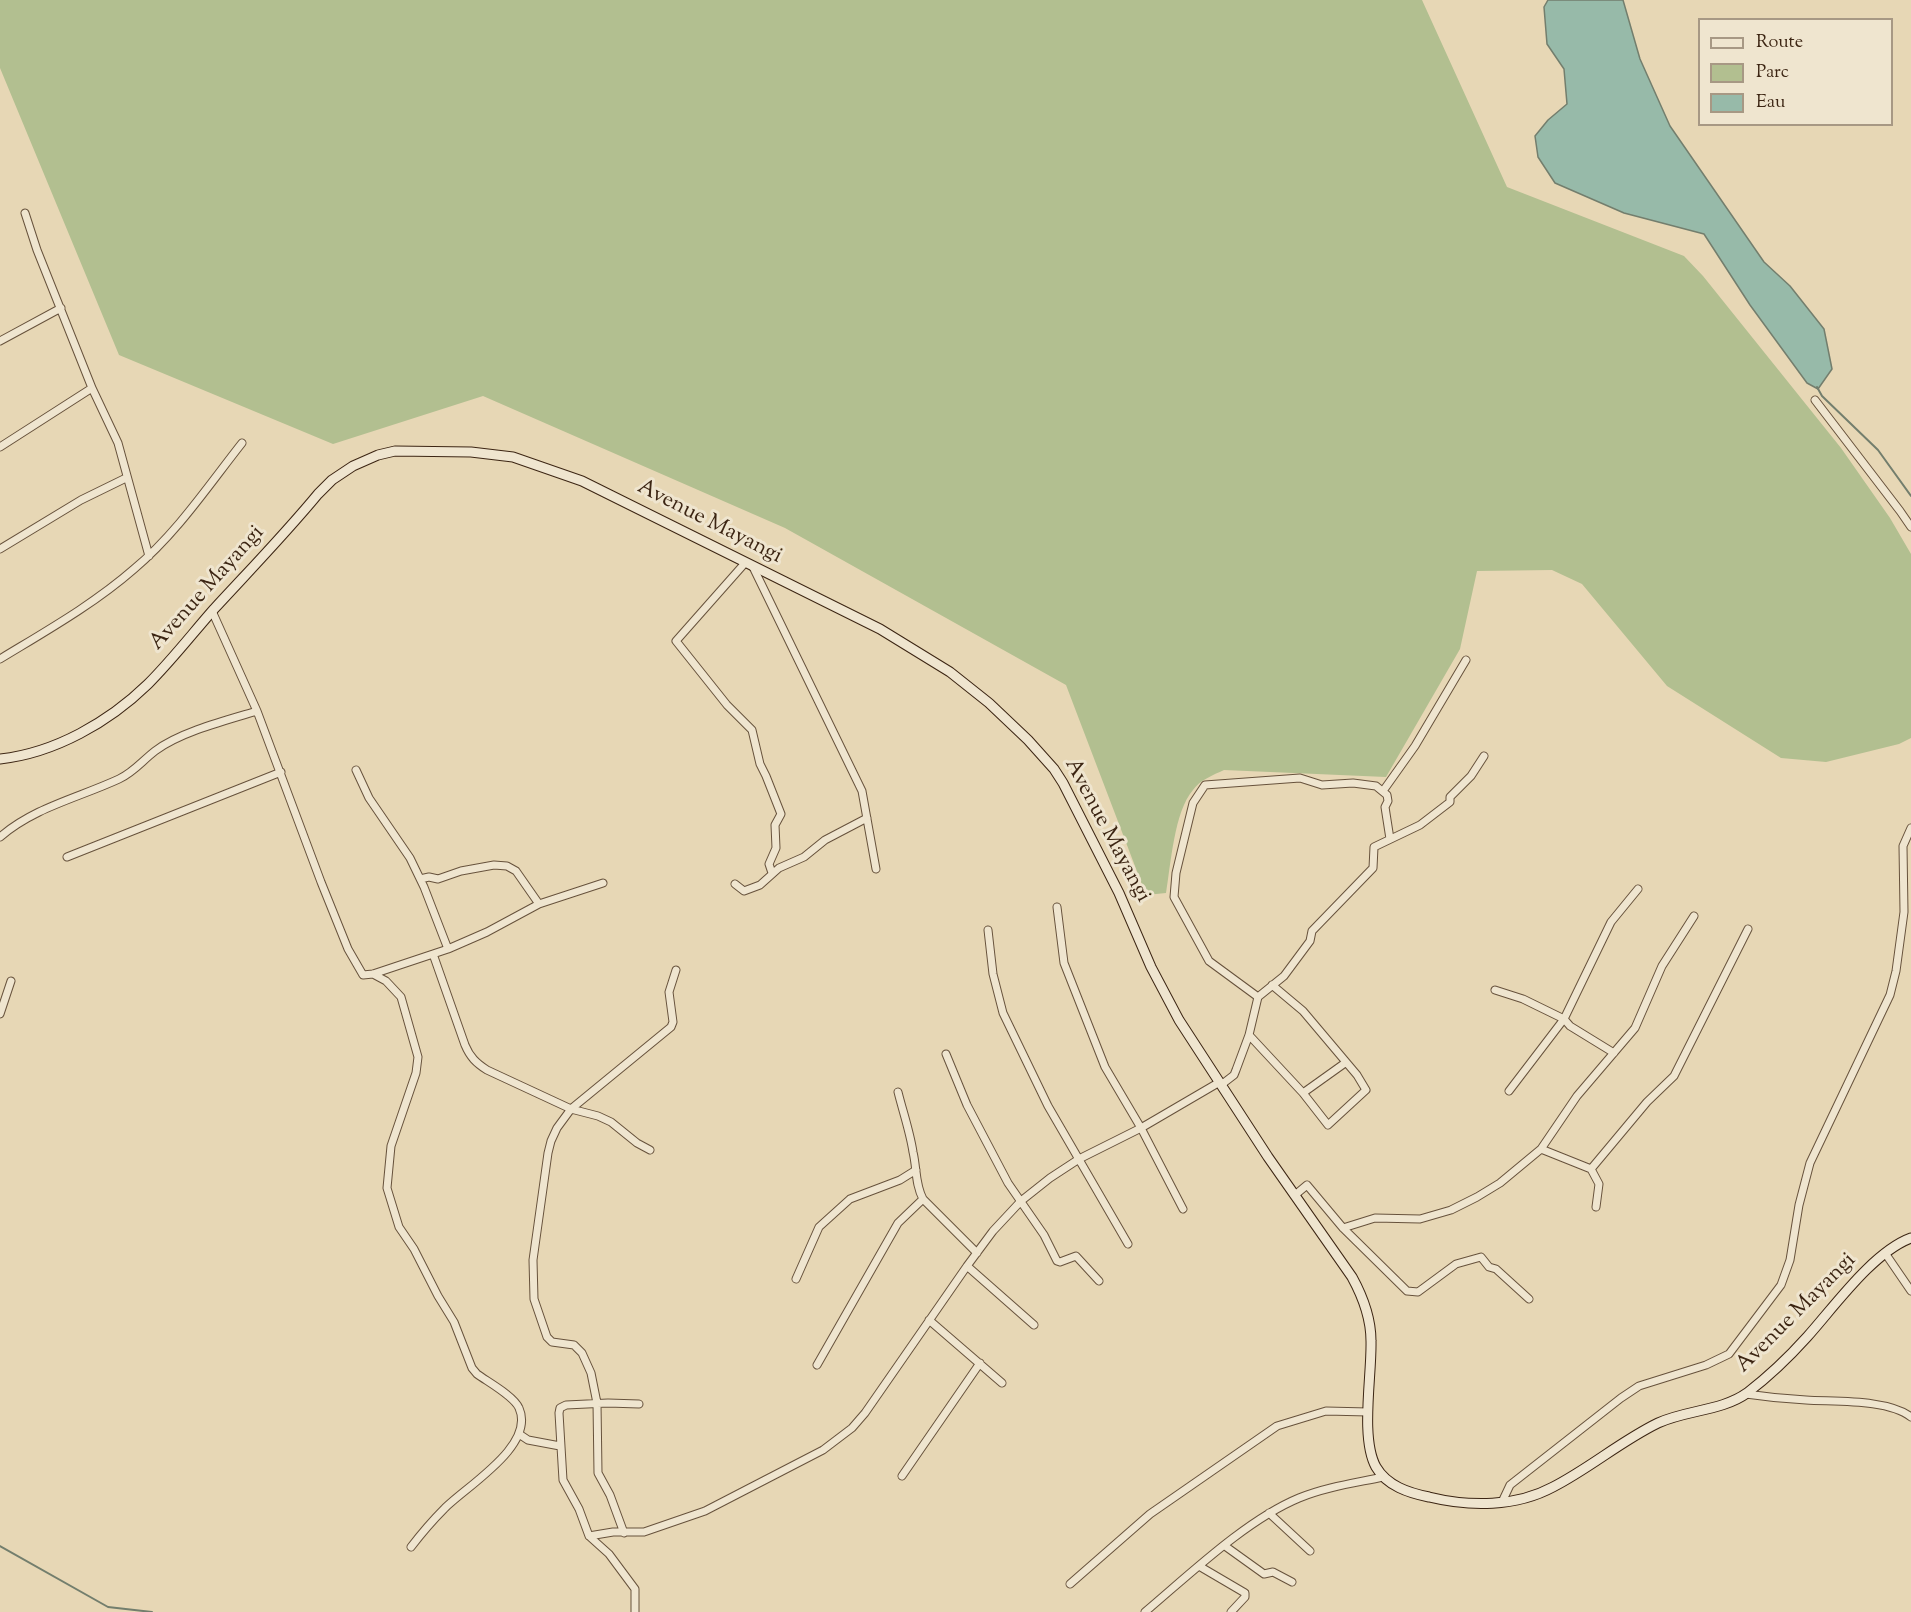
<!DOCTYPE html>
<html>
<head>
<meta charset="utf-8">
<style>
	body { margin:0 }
	#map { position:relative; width:1911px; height:1612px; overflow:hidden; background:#e7d7b5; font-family:"Sorts Mill Goudy",serif }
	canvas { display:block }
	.legend { position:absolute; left:1698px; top:18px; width:195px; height:108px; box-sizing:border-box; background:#efe5cf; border:2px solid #a79884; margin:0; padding:8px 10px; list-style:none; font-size:18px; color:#3c2513 }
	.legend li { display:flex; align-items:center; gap:12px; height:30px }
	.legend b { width:30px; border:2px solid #a79884 }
</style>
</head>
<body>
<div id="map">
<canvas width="1911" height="1612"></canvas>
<ul class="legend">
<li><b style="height:8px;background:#efe5cf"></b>Route</li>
<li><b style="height:16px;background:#b2bf90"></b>Parc</li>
<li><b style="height:16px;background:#97baa9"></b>Eau</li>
</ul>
</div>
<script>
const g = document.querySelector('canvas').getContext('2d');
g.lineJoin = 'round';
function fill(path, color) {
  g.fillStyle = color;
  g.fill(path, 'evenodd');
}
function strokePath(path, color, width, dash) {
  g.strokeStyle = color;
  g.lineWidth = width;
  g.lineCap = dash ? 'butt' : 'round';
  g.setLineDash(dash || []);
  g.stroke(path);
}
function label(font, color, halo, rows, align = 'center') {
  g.font = font + ' "Sorts Mill Goudy",serif';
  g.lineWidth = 6;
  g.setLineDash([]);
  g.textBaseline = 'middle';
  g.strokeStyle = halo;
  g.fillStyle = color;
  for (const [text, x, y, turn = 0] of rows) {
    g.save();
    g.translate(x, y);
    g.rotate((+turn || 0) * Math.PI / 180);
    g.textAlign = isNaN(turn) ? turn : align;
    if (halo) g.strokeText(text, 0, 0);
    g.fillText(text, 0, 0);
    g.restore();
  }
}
const green = new Path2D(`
	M 0,0 L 1422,0 L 1507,187 L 1684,256 L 1703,276 L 1841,448 L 1890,518 L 1911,554 L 1911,738 L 1899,744 L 1826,762 L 1781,758 L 1667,686 L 1582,584 L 1552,570 L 1477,571 L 1460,649 L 1386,777 L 1224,770 C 1213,775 1200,780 1193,790 C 1174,812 1171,864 1166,893 L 1146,895 L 1066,685 L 785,528 L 483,396 L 333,444 L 119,355 L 0,68 Z`);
const water = new Path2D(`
	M 1548,0 L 1623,0 L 1640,59 L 1670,126 L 1764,262 L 1790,286 L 1824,329 L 1832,369 L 1818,389 L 1807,383 L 1750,305 L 1704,234 L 1624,213 L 1555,183 L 1538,157 L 1535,136 L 1548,120 L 1567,104 L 1564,69 L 1547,44 L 1544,7 Z`);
const stream = new Path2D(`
	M 1817,387 L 1822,396 L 1878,450 L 1911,496
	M 0,1546 L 108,1607 L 152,1612`);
const street = new Path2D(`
	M 0,341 L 61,308
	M 92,388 L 118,443 L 149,556
	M 1815,400 L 1900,511 L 1911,527
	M 0,447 L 92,388 L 37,250 L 25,213
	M 0,549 L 81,500 L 126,478
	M 745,563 L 676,641 L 727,705 L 752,730 L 760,764 L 766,776 L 781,814 L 775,825 L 776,848 L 769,864 L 772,873
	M 753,567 L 862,791 L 876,869
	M 212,611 L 257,711 L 321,882 L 348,949 L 363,975 L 373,974 L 448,949 L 487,932 L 539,904 L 603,883
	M 0,659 C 46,631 94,604 134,569 C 177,533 208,486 242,443
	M 356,770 L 369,798 L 410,858 L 424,887 L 448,949
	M 1383,791 L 1415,746 L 1466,660
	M 0,837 C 35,807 78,798 119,779 C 134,772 142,761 155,751 C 180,732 227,720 257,711
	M 67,857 L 281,772
	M 420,879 L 429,877 L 438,879 L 461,871 L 494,865 L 507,866 L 516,871 L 539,904
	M 735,884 L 744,891 L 760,885 L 779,868 L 804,857 L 825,840 L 867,818
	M 1057,907 L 1064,963 L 1105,1067 L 1141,1128 L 1183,1209
	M 988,930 L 993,974 L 1003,1013 L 1048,1106 L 1128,1244
	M 433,954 L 465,1045 C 470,1057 476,1063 487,1070 L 571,1109 L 598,1116 L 611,1122 L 637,1143 L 650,1150
	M 373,974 L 386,981 L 401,997 L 418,1057 L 416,1073 L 391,1146 L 387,1188 L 399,1227 L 414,1249 L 438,1296 L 454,1322 L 472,1368 L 477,1374 C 488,1382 514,1396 519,1408 C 536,1446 465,1487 444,1509 C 432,1521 421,1534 411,1547
	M 1495,990 L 1523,999 L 1564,1019 L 1509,1091
	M 1258,997 L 1209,961 L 1174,897 L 1176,873 L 1193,803 L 1205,785 L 1300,778 L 1322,785 L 1353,783 L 1376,786 L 1387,795 L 1388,801 L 1385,807 L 1390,839
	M 0,1014 L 11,981
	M 1249,1035 L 1303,1093 L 1328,1125 L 1366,1090 L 1357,1075 L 1303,1011 L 1272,985
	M 1614,1053 L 1570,1026 L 1564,1019 L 1611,922 L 1638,889
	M 946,1054 L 967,1105 L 1008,1183 L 1044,1235 L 1057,1261 L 1060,1262 L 1076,1256 L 1099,1281
	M 1221,1085 L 1234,1075 L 1236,1070 L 1249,1035 L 1258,997 L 1284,976 L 1310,941 L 1312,931 L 1373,868 L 1374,847 L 1420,825 L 1450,802 L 1450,797 L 1471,776 L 1484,756
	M 898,1092 C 903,1112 910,1132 913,1152 C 917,1169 915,1184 923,1199 L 977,1253
	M 1303,1093 L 1345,1063
	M 1541,1149 L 1591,1169 L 1599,1184 L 1596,1207
	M 1591,1169 L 1647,1102 L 1674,1076 L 1748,929
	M 1295,1195 L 1307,1185 L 1343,1228 L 1407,1291 L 1418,1292 L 1456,1264 L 1481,1257 L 1489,1267 L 1496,1269 L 1529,1299
	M 1343,1228 L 1375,1218 L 1420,1219 L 1451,1210 L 1477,1197 L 1500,1183 L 1541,1149 L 1577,1096 L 1635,1028 L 1662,966 L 1694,916
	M 1885,1253 L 1911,1291
	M 967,1266 L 1034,1325
	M 796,1279 L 819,1227 L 850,1199 L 900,1180 L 916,1170
	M 929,1320 L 1002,1383
	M 817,1365 L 898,1223 L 923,1199
	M 1746,1394 C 1766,1397 1786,1399 1806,1400 C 1835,1402 1888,1399 1911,1417
	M 519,1434 L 528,1440 L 560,1446
	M 902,1476 L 980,1363
	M 1502,1502 L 1510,1485 L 1621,1398 L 1639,1386 L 1706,1365 L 1729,1354 L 1781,1285 L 1790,1260 L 1799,1205 L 1810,1163 L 1890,995 L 1896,971 L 1904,912 L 1903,846 L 1911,828
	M 1269,1513 L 1310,1551
	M 624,1533 L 610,1495 L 598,1473 L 597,1403 L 591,1373 L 582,1353 L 574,1345 L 552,1342 L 547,1337 L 534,1299 L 533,1260 L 548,1153 L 551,1141 L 557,1128 L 571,1109 L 671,1027 L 673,1022 L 669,992 L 676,970
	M 589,1536 L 613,1532 L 644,1532 L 705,1511 L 823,1450 L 852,1428 L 865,1413 L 967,1266 L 993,1231 L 1021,1201 L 1050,1178 L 1079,1159 L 1141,1128 L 1218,1083
	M 1225,1546 L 1264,1574 L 1273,1572 L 1292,1582
	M 1199,1566 L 1245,1593 L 1245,1597 L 1231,1612
	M 1070,1584 L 1150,1514 L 1277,1426 L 1326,1411 L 1368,1412
	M 635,1612 L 635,1589 L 609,1554 L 589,1536 L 579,1509 L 563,1480 L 559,1413 L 560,1408 L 566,1405 L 608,1403 L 639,1404
	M 1145,1612 C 1189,1575 1246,1520 1299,1498 C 1326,1487 1355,1483 1383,1477`);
const secondary = new Path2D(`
	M 0,759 C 55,753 109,722 148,684 C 172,660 192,634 214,609 C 249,571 285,534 318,494 L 332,480 L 353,466 L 378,455 L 395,451 L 471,452 L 513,457 L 582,481 L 880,629 L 950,672 L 989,703 L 1028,740 L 1054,769 L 1063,783 L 1119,893 L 1151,967 L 1179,1020 L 1268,1157 L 1352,1277 C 1363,1297 1371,1319 1371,1341 C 1372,1375 1360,1438 1376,1467 C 1387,1486 1409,1493 1429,1497 C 1470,1507 1516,1507 1553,1487 C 1590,1468 1621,1441 1658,1423 C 1686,1410 1722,1411 1747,1393 C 1768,1377 1789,1357 1807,1337 C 1834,1307 1873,1252 1911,1238`);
const streetNames = [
	["Avenue Mayangi",709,523,27],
	["Avenue Mayangi",208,589,-48],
	["Avenue Mayangi",1106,831,62],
	["Avenue Mayangi",1797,1314,-45]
];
fill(green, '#b2bf90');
fill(water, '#97baa9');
strokePath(water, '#737e6d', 1.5);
strokePath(stream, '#737e6d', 2);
strokePath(street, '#67523c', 9);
strokePath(secondary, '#3c2513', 11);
strokePath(street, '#efe5cf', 7);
strokePath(secondary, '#efe5cf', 9);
label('22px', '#3c2513', '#efe5cf', streetNames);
</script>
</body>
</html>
